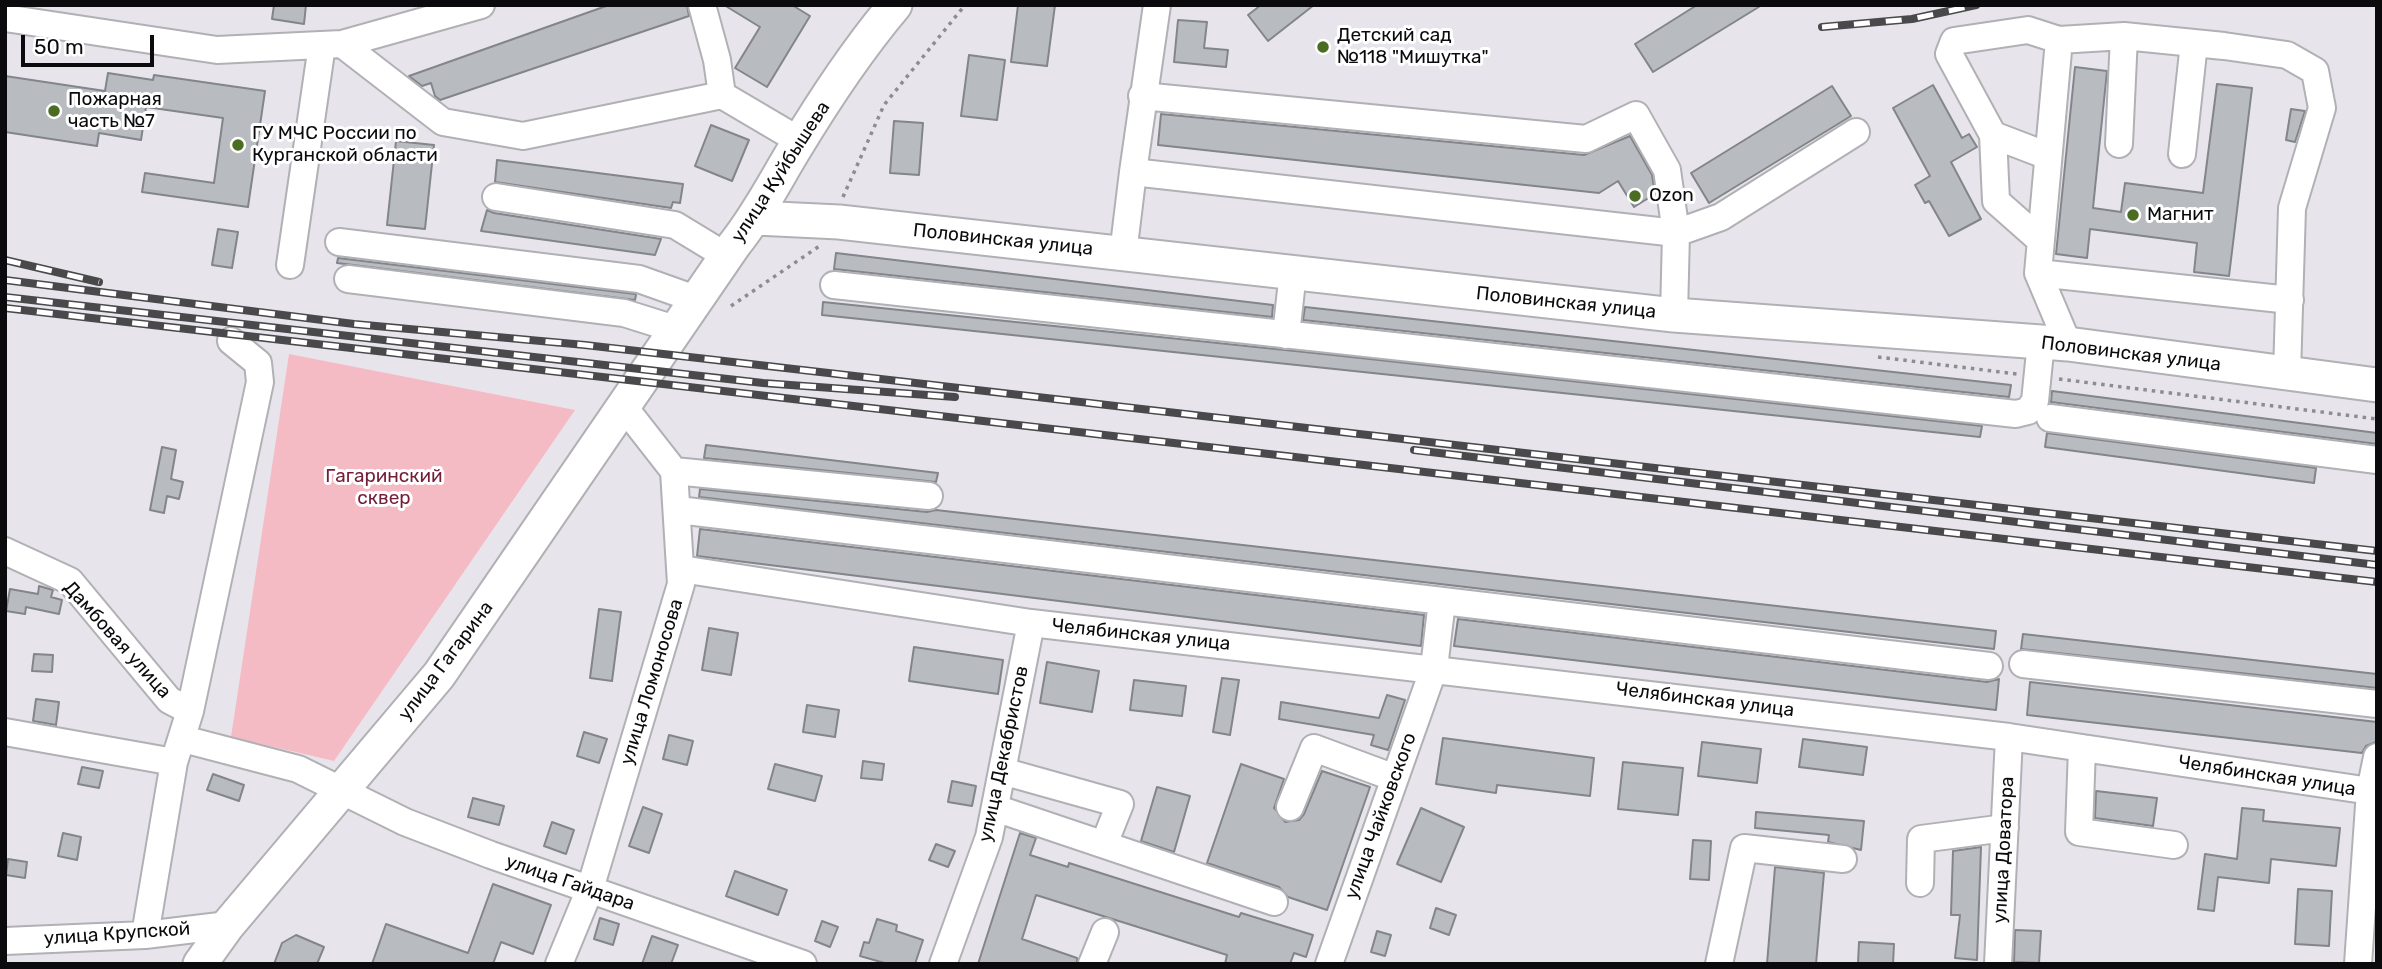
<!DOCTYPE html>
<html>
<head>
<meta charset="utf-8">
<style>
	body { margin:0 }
	#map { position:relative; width:2382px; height:969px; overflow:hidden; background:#e7e5eb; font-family:Rubik,sans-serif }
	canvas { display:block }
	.frame { position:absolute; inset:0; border:7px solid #0b0b0d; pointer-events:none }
	.scale { position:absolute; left:21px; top:35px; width:133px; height:32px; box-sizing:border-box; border:4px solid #0b0b0d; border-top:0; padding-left:9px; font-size:21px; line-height:24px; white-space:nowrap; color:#0b0b0d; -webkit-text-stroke:5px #fff; paint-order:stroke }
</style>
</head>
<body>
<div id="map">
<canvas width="2382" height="969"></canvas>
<div class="frame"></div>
<div class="scale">50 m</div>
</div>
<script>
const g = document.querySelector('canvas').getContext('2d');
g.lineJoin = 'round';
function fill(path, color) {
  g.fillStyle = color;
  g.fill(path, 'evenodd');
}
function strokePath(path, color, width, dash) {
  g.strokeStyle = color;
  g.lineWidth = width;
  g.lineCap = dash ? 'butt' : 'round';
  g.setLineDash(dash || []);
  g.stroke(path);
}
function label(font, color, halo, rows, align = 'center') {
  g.font = font + ' Rubik,sans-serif';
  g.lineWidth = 6;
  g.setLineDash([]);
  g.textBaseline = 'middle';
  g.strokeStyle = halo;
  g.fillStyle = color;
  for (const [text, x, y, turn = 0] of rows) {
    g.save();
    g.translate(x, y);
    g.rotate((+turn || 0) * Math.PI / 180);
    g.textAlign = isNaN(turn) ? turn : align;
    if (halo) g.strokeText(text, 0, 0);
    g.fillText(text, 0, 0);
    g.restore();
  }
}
const green = new Path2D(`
	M 289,354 L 575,410 L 334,761 L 231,737 Z`);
const building = new Path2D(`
	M 274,5 L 306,5 L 304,24 L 272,19 Z
	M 609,5 L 687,5 L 689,16 L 440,100 L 435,96 L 431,83 L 422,86 L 409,76 Z
	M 724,5 L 792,5 L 810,16 L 767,87 L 735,68 L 760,27 Z
	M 1018,5 L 1055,5 L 1047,66 L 1011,62 Z
	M 1261,5 L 1314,5 L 1268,41 L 1248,15 Z
	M 1697,5 L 1762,5 L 1653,72 L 1635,44 Z
	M 1178,20 L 1207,22 L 1204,48 L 1228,50 L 1226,67 L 1174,62 Z
	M 969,55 L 1005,60 L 997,120 L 961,116 Z
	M 2075,67 L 2107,71 L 2093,208 L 2121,212 L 2125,183 L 2203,193 L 2217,84 L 2252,88 L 2229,276 L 2194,272 L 2197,243 L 2090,229 L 2087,258 L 2056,254 Z
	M 108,73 L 153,80 L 154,75 L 265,91 L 248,207 L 142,192 L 145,173 L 214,183 L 223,118 L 146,107 L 141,140 L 99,133 L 97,146 L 5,132 L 5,76 L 105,91 Z
	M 1933,85 L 1962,138 L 1969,134 L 1977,147 L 1951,162 L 1981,219 L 1949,236 L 1929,201 L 1925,203 L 1915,185 L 1930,176 L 1893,108 Z
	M 1832,86 L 1851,116 L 1709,203 L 1691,173 Z
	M 2291,109 L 2305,111 L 2295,142 L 2286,140 Z
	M 1161,114 L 1584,155 L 1630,136 L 1652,175 L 1655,194 L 1634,207 L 1618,181 L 1599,193 L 1158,145 Z
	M 894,121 L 923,123 L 919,175 L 890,173 Z
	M 711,125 L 749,140 L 732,181 L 695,166 Z
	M 396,141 L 434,145 L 425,229 L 387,225 Z
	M 497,160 L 683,184 L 680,203 L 673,202 L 671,208 L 495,182 Z
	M 487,210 L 494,213 L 661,239 L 655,255 L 481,231 Z
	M 218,229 L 238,232 L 232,268 L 212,265 Z
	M 836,253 L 1273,305 L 1272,317 L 834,269 Z
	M 338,258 L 635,294 L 636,295 L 635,300 L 337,263 Z
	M 823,302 L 1333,355 L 1982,426 L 1980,437 L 822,315 Z
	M 1305,307 L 2011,385 L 2009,397 L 1303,320 Z
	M 2052,391 L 2377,433 L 2377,444 L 2051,402 Z
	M 2047,433 L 2316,468 L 2314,483 L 2045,447 Z
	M 706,445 L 938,473 L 936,482 L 704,458 Z
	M 162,447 L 176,450 L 171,479 L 183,482 L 179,499 L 167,496 L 164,513 L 150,510 Z
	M 700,489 L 927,512 L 936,510 L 1996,631 L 1994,649 L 699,497 Z
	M 700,529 L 1424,615 L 1421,646 L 697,556 Z
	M 39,586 L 53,590 L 51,597 L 62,600 L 59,614 L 26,607 L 25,614 L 6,611 L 10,589 L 38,594 Z
	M 599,609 L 621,612 L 612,681 L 590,678 Z
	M 1458,619 L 1987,682 L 1999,679 L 1996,710 L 1454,646 Z
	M 709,628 L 738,633 L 731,675 L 702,670 Z
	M 2023,634 L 2377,674 L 2377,688 L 2021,649 Z
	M 914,647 L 1003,660 L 998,694 L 909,681 Z
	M 34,654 L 53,655 L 52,672 L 32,671 Z
	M 1047,662 L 1099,671 L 1092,712 L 1040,703 Z
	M 1222,678 L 1239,680 L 1230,735 L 1213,732 Z
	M 1134,680 L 1186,686 L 1182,716 L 1130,710 Z
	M 2030,682 L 2377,722 L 2376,742 L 2366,746 L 2362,753 L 2027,715 Z
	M 1387,695 L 1405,700 L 1388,750 L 1371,745 L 1374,735 L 1279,719 L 1281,702 L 1379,718 Z
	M 36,699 L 59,702 L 56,725 L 33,721 Z
	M 807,705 L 839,710 L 835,737 L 803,732 Z
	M 584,732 L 607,739 L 599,763 L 577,756 Z
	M 669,735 L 693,741 L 687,765 L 663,759 Z
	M 1443,738 L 1594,758 L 1590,796 L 1497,785 L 1496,793 L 1436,784 Z
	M 1803,739 L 1867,747 L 1863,775 L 1799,767 Z
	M 1702,742 L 1761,749 L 1757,783 L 1698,776 Z
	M 863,761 L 884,764 L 882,780 L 861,778 Z
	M 1623,762 L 1683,768 L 1678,815 L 1618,809 Z
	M 775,764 L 822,776 L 815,801 L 768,789 Z
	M 1241,764 L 1284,779 L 1274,808 L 1285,822 L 1299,820 L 1304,814 L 1322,771 L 1370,787 L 1327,910 L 1288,897 L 1279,887 L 1207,863 Z
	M 82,767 L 103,771 L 99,788 L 78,784 Z
	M 213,774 L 244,785 L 239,801 L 207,790 Z
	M 952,781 L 976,786 L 972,806 L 948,802 Z
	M 1157,787 L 1190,796 L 1174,852 L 1141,841 Z
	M 2096,791 L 2157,798 L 2153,826 L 2095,818 Z
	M 473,798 L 504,806 L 499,825 L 468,817 Z
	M 643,807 L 662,814 L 649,853 L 629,846 Z
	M 1421,808 L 1464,827 L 1441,882 L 1397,864 Z
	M 2242,808 L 2264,810 L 2263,821 L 2340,828 L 2336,866 L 2271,859 L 2269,883 L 2218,877 L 2214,911 L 2198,909 L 2205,854 L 2237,859 Z
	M 1756,812 L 1864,821 L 1861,850 L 1828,842 L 1829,835 L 1755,828 Z
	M 552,822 L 574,830 L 566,854 L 544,846 Z
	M 63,833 L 81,837 L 77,860 L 58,856 Z
	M 1020,833 L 1036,838 L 1030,855 L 1068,867 L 1069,863 L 1239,917 L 1241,913 L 1313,935 L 1306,957 L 1294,953 L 1290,964 L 1225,964 L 1227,955 L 1036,895 L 1022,939 L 1077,958 L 1077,964 L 978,964 Z
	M 1693,840 L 1711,841 L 1709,880 L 1690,879 Z
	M 936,844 L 955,851 L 948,867 L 929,860 Z
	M 1981,847 L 1977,960 L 1955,958 L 1960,915 L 1951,915 L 1953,851 Z
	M 8,859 L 27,862 L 25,878 L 6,875 Z
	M 1775,867 L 1824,873 L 1816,964 L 1767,964 Z
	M 735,871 L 787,890 L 778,915 L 726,896 Z
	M 493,884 L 551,905 L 533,954 L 501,942 L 493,964 L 372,964 L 386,924 L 468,953 Z
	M 2298,889 L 2332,891 L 2329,946 L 2295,944 Z
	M 1436,908 L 1456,915 L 1449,935 L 1430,928 Z
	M 600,918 L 619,924 L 613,945 L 594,939 Z
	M 877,919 L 897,925 L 896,931 L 923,940 L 915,964 L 888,964 L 860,956 L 864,942 L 869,943 Z
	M 822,921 L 838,927 L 830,947 L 815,941 Z
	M 2015,930 L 2041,931 L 2039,963 L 2014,962 Z
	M 1377,931 L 1391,935 L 1385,956 L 1371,952 Z
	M 296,935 L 324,947 L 317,964 L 274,964 L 282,943 Z
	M 652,936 L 678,945 L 671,964 L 642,964 Z
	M 1859,942 L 1894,944 L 1893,964 L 1858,964 Z`);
const path = new Path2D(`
	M 843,197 L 884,105 L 965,5
	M 731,306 L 821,245
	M 1878,357 L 2017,374
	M 2059,379 L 2377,419`);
const minor = new Path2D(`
	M 702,5 L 717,60 L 722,95 L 800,141
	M 5,18 L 217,50 L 342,44 L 481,5
	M 2059,40 L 2124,36 L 2224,46 L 2287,55 L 2315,71 L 2322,108 L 2292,208 L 2287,374
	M 342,44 L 443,122 L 523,136 L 722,95
	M 1142,96 L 1586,139 L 1636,115 L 1667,170 L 1676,233 L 1721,217 L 1856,132
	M 1993,135 L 2048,156
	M 2119,144 L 2124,36
	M 2182,154 L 2194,43
	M 1133,172 L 1157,5
	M 496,197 L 675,225 L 726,256
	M 2039,239 L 1996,201 L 1993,135 L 1949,54 L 1954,41 L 2028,30 L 2059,40 L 2038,273 L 2068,344
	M 339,242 L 639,279 L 698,300
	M 1123,254 L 1133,172 L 1676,233 L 1674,315
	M 290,265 L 322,45
	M 2038,273 L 2290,300
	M 348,279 L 624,313 L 678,330
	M 834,285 L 2016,414 L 2028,411 L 2035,401 L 2041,342
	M 1286,335 L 1293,272
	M 2050,418 L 2377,460
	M 674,471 L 929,496
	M 678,510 L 1989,666
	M 5,551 L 70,581 L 169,700 L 190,711
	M 681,569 L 1031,623 L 2009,737 L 2377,792
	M 2023,664 L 2377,704
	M 5,732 L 174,762
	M 183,739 L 298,769 L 405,822 L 491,855 L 803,964
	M 2082,748 L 2079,832 L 2174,845
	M 1002,771 L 1120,804 L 1104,844
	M 1290,807 L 1314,748 L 1395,778
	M 995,808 L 1274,902
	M 1920,883 L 1921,839 L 2005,828
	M 145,935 L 174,762 L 190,711 L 260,382 L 258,363 L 231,341
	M 5,941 L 145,935 L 228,925
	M 559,964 L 590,889 L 681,584 L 674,471 L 624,407
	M 943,964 L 989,837 L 1031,623
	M 1092,964 L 1105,932
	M 1329,964 L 1434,668 L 1442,601
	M 1719,964 L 1744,848 L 1843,859
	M 1998,964 L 2009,737
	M 2358,964 L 2370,791 L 2377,757`);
const major = new Path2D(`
	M 756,218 L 839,222 L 1674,315 L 2068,344 L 2377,385
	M 200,964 L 228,925 L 439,675 L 734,245 C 758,215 774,183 794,150 C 824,100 857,50 895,5`);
const rail = new Path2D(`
	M 1822,27 L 1912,19 L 1976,5
	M 5,260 L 99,282
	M 5,280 L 354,324 L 585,345 L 2377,551
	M 5,297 L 763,383 L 955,397
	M 5,308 L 2377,582
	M 1414,450 L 2377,565`);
const markers = [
	[1323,47,7,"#4b6c23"],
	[54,111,7,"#4b6c23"],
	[238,145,7,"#4b6c23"],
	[1635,196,7,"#4b6c23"],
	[2133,215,7,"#4b6c23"]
];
const poiNames = [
	["Детский сад",1337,36],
	["№118 \"Мишутка\"",1337,58],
	["Пожарная",68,100],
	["часть №7",68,122],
	["ГУ МЧС России по",252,134],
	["Курганской области",252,156],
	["Ozon",1649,196],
	["Магнит",2147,215]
];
const streetNames = [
	["улица Куйбышева",781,172,-57],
	["Половинская улица",1003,240,6],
	["Половинская улица",1566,303,6],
	["Половинская улица",2131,354,7],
	["Челябинская улица",1141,635,6],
	["Дамбовая улица",117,640,48],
	["улица Гагарина",446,661,-53],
	["улица Ломоносова",652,682,-73],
	["Челябинская улица",1705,700,7],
	["улица Декабристов",1004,754,-78],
	["Челябинская улица",2267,776,9],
	["улица Чайковского",1381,816,-70],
	["улица Доватора",2004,850,-87],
	["улица Гайдара",570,883,19],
	["улица Крупской",117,934,-4]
];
const parkNames = [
	["Гагаринский",384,477],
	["сквер",384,499]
];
fill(green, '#f5bbc5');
fill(building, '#b8bbc0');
strokePath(building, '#82858a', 2);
strokePath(minor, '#b1b0b5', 30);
strokePath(major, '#b1b0b5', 37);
strokePath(path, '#8d8c90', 3.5, [3.5, 5]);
strokePath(minor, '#fff', 26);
strokePath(major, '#fff', 33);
strokePath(rail, '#49494c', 8);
strokePath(rail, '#fff', 5, [16]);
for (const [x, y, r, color] of markers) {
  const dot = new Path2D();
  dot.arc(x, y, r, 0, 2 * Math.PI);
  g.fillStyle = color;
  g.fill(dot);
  strokePath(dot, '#fff', 2.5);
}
label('19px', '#0b0b0d', '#fff', poiNames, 'left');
label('19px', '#0b0b0d', '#fff', streetNames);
label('19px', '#731d37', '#fff', parkNames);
</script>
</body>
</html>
